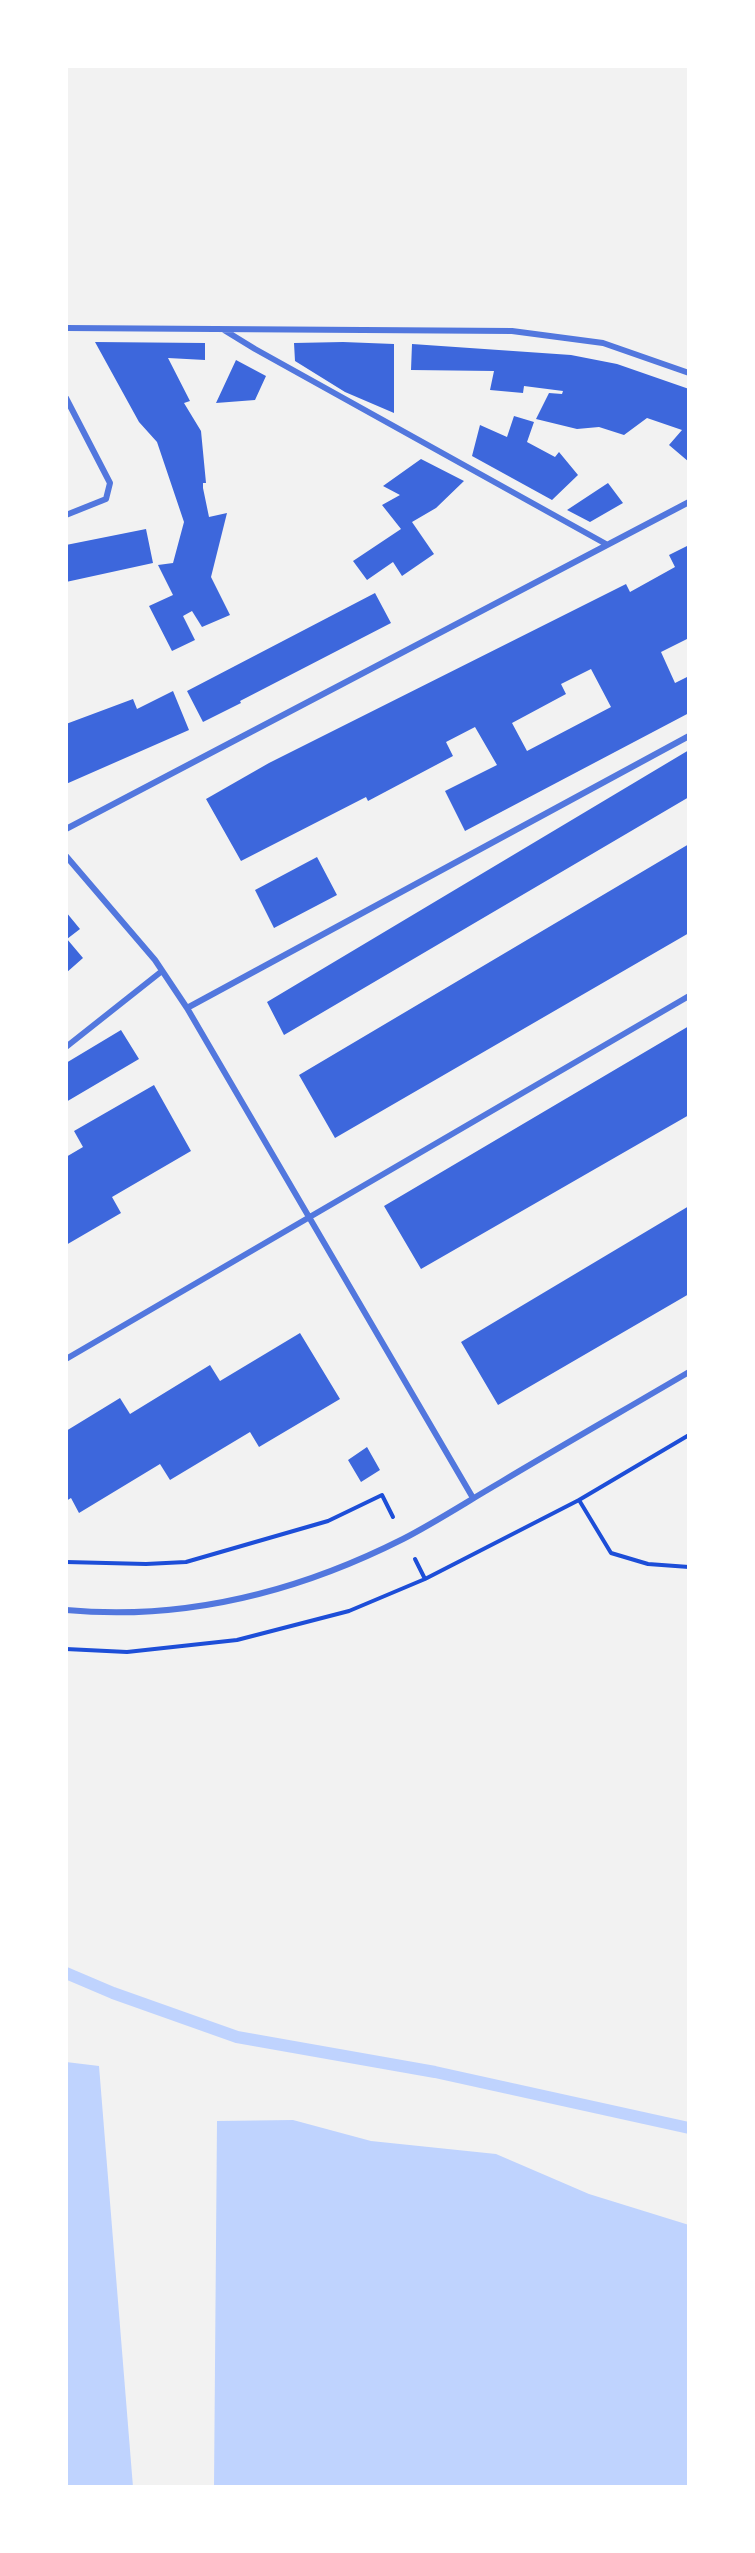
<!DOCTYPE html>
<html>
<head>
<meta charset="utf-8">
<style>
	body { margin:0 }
	#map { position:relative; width:755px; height:2553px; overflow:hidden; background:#f2f2f2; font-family:Figtree,sans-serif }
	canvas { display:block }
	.frame { position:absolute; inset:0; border:68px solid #fff; pointer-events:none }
</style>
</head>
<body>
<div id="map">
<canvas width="755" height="2553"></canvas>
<div class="frame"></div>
</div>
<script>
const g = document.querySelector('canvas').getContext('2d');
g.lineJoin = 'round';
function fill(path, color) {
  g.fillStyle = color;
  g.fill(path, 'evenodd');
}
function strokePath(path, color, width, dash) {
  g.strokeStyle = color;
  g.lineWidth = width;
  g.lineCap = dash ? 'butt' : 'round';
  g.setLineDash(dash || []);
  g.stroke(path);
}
const water = new Path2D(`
	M 66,2062 L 99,2066 L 133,2487 L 66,2487 Z
	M 293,2120 L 371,2141 L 496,2154 L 589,2194 L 689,2225 L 689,2487 L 214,2487 L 217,2121 Z`);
const stream = new Path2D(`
	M 66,1973 L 113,1993 L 237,2037 L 435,2072 L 689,2128`);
const building = new Path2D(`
	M 95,342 L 205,343 L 205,360 L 168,358 L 190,401 L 184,403 L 201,431 L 206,483 L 203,483 L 203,488 L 209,517 L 227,513 L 211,577 L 230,615 L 202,627 L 192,611 L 183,616 L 195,640 L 172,651 L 149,606 L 173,595 L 158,565 L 173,563 L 184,522 L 157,442 L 139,422 Z
	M 343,342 L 394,344 L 394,413 L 345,392 L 295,361 L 294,343 Z
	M 412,344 L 571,355 L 617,364 L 689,389 L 689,462 L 669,445 L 682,430 L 647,418 L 624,435 L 599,427 L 577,429 L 536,419 L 549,393 L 562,394 L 563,391 L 524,386 L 523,393 L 490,390 L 494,371 L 411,370 Z
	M 236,360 L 266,376 L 255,400 L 216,403 Z
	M 514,416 L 534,422 L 527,442 L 555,457 L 559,452 L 578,475 L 552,500 L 472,456 L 480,425 L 507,437 Z
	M 421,459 L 464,481 L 436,508 L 412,522 L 434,554 L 402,576 L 393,562 L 367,580 L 353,561 L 401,529 L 382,505 L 400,495 L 383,486 Z
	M 608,483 L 623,503 L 590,522 L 567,510 Z
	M 146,529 L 153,563 L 66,582 L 66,545 Z
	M 689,545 L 689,638 L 661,652 L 675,683 L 689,676 L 689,713 L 465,831 L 445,791 L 497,765 L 475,727 L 446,742 L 453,756 L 368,801 L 366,797 L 241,861 L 206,799 L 269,763 L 626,584 L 630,592 L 675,567 L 669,555 ZM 591,669 L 611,707 L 527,751 L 512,723 L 566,694 L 561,684 Z
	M 375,593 L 391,623 L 240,701 L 241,703 L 203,722 L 187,691 Z
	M 173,691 L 189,730 L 66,784 L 66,724 L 133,699 L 137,709 Z
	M 689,750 L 689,797 L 284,1035 L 267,1002 Z
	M 689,844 L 689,933 L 335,1138 L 299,1075 Z
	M 317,857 L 337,895 L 274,928 L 255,890 Z
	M 66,912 L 80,929 L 67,939 L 83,958 L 66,973 Z
	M 689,1026 L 689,1115 L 421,1269 L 384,1206 Z
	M 121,1030 L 139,1059 L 66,1102 L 66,1063 Z
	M 154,1085 L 191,1151 L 112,1197 L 121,1213 L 66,1245 L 66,1157 L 83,1147 L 74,1131 Z
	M 689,1206 L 689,1294 L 498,1405 L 461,1342 Z
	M 300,1333 L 340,1399 L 259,1447 L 250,1432 L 170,1480 L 160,1464 L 79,1513 L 71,1498 L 66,1501 L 66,1431 L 120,1398 L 130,1414 L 210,1365 L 220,1381 Z
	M 367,1447 L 380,1470 L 361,1482 L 348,1460 Z`);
const path = new Path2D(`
	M 579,1500 L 611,1553 L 648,1564 L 689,1567
	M 415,1559 L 425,1579
	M 66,1562 L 146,1564 L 186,1562 L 328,1521 L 382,1495 L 393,1517
	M 66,1649 L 127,1652 L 237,1640 L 349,1611 L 425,1579 L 579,1500 L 689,1435`);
const minor = new Path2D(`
	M 66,328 L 512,331 L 603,343 L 689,373
	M 224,330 L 255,349 L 606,544
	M 66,398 L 110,483 L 106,499 L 66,515
	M 66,829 L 689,502
	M 66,856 L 155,960 L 187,1008 L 473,1498
	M 187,1008 L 689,736
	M 66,1047 L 162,971
	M 66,1359 L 689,996
	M 66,1610 C 184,1621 298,1592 403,1539 C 436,1522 468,1501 501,1482 C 563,1445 626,1409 689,1372`);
fill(water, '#bfd3fe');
strokePath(stream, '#bfd3fe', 12);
fill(building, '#3d67dc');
strokePath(path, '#1d4ed8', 4);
strokePath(minor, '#5277de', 6);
</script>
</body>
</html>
